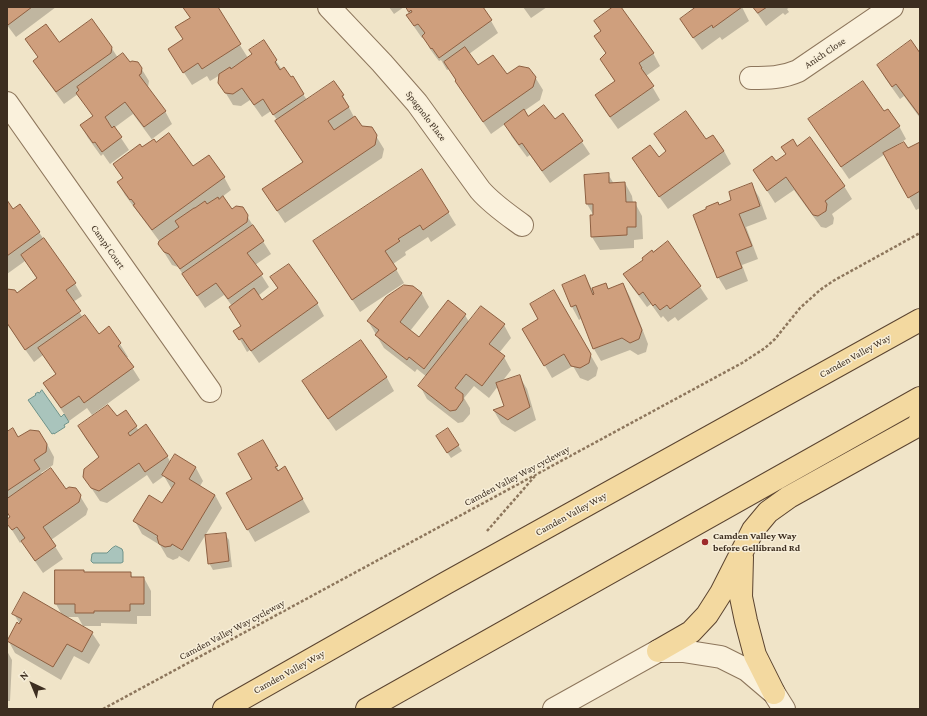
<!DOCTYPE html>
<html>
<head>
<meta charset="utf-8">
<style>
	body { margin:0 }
	#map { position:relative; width:927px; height:716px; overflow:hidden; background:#f0e4c8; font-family:"Crimson Pro",serif }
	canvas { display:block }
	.frame { position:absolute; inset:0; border:8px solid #3d2e20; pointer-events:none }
	.north { position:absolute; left:12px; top:664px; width:40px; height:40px; -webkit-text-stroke:3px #f7eed8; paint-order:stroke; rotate:316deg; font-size:11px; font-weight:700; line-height:16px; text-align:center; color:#3d2e20 }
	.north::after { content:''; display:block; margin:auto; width:14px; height:18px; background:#3d2e20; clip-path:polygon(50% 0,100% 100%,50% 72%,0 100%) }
</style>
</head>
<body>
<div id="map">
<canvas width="927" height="716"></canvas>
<div class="frame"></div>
<div class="north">N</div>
</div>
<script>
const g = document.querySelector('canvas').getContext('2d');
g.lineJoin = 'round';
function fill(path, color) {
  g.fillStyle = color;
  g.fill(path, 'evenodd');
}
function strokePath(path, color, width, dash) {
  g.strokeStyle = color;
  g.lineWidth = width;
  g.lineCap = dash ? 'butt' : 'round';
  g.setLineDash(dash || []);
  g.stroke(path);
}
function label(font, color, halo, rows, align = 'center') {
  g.font = font + ' "Crimson Pro",serif';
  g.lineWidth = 3;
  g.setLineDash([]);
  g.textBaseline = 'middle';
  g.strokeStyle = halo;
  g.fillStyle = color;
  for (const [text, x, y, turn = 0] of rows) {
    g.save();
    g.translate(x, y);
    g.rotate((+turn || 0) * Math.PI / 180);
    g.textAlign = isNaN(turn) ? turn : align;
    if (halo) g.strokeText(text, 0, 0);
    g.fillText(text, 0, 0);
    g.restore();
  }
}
const water = new Path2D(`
	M 42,390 L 61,417 L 64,414 L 69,422 L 64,425 L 65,427 L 54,434 L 54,433 L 52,434 L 28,400 L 36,395 L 35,394 L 38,392 L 39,393 Z
	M 116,546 L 122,549 L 123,552 L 123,562 L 121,563 L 93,563 L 91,561 L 92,554 L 94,553 L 107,553 L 112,548 Z`);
const shadow = new Path2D(`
	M 7,7 L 56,7 L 16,37 L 7,25 Z
	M 184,7 L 216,7 L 248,58 L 276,61 L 282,70 L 290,79 L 292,78 L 307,100 L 334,82 L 343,96 L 354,117 L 361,127 L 376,136 L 384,149 L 382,158 L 285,223 L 271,202 L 303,163 L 284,134 L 276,121 L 277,120 L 271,111 L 262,117 L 250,100 L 241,106 L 233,105 L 219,82 L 220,75 L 210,81 L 207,76 L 192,85 L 177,62 L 191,18 Z
	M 389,7 L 404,7 L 394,14 Z
	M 406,7 L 483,7 L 498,33 L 469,54 L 477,67 L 507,76 L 535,77 L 543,90 L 540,100 L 524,111 L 528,117 L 554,120 L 563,114 L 582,142 L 590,154 L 550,183 L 530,155 L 527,157 L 512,137 L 505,124 L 491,134 L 464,94 L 449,69 L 447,70 L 441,60 L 439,61 L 430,49 L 424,37 L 422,38 L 415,28 L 408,16 L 410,14 Z
	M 523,7 L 547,7 L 531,18 Z
	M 614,7 L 620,7 L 653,53 L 660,66 L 646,76 L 660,100 L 618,129 L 603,108 L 596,96 L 615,82 L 601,59 L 606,54 L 595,36 L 601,32 L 595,21 Z
	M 695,7 L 742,7 L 749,21 L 722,40 L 720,37 L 702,50 L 689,32 L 681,19 L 696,8 Z
	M 753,7 L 790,7 L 787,9 L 789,12 L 785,15 L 783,13 L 766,26 Z
	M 27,39 L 59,44 L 111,47 L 118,58 L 141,68 L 149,81 L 148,87 L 147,87 L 165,111 L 172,124 L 152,139 L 156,144 L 193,168 L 224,177 L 231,190 L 222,197 L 232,210 L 247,216 L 271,254 L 255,265 L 269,287 L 258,296 L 262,301 L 278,289 L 271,278 L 317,303 L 324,316 L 259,363 L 250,350 L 247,352 L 235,331 L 242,327 L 232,306 L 224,295 L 205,308 L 191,287 L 178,267 L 172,265 L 167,257 L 159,244 L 160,242 L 125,195 L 118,183 L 123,179 L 114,164 L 142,149 L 153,141 L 133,114 L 114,128 L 121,138 L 129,150 L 110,164 L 103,154 L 101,156 L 88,138 L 81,126 L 93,117 L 78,94 L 64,104 L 42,74 L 35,61 L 39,58 Z
	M 920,55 L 920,118 L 904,96 L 900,99 L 885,78 L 878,65 Z
	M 884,113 L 899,126 L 906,139 L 896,146 L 897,147 L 907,150 L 920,143 L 920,208 L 916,210 L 885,154 L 849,179 L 817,132 L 810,120 Z
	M 655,134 L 706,141 L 713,136 L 724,151 L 731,164 L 668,209 L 641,171 L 633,158 L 658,158 L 666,152 Z
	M 797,148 L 844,186 L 852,199 L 832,214 L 834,218 L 833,224 L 826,228 L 821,227 L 794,190 L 775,203 L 762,183 L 776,163 Z
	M 608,174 L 614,184 L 625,183 L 632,196 L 633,203 L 635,203 L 642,216 L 643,239 L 634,240 L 634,248 L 600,250 L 592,237 L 591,216 L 594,216 L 587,204 Z
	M 751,184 L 759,197 L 767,219 L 746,227 L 758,259 L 742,265 L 748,281 L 726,290 L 718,277 L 719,206 L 733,200 Z
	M 7,201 L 13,210 L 20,205 L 75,284 L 82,296 L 73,302 L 83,318 L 98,335 L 109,328 L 120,344 L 128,357 L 126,358 L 140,380 L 92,415 L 87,408 L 69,421 L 52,396 L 44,384 L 56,375 L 43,355 L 34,362 L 7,324 L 7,290 L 17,294 L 37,279 L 25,261 L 7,274 Z
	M 448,212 L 456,225 L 431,242 L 428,237 L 405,252 L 406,255 L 393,264 L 404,283 L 360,312 L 322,254 Z
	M 668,243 L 700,287 L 708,299 L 678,321 L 675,317 L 668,322 L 663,316 L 661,318 L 651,304 L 647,307 L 632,287 L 625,275 Z
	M 585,277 L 592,289 L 605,284 L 609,290 L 623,284 L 630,297 L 648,344 L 646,352 L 638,355 L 630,350 L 601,361 L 594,349 L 582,318 L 579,320 L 572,307 L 563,285 Z
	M 413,287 L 422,294 L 429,307 L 410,331 L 419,338 L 465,315 L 469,322 L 504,325 L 511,338 L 499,353 L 504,357 L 511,370 L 501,383 L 519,376 L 527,389 L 536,420 L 515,432 L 501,423 L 494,411 L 506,407 L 498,386 L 489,398 L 474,386 L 464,398 L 470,408 L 470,414 L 463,422 L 458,423 L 427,399 L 420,386 L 427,377 L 417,369 L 415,372 L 384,348 L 368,321 Z
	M 554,291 L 598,368 L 596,376 L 588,381 L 580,378 L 573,366 L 552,378 L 524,329 L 540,319 Z
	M 361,341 L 387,378 L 394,391 L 336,431 L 310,394 L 303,381 Z
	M 126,411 L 139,431 L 167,456 L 171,463 L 176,456 L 196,468 L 203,481 L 200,486 L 215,495 L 222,508 L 189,562 L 179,556 L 178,558 L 173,560 L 167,557 L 160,545 L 142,534 L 135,521 L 163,505 L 172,489 L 171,488 L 164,476 L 153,484 L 147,475 L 107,503 L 100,501 L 84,477 L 100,458 L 86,439 L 79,427 L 116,418 Z
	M 7,434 L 18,439 L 47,444 L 54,457 L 53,465 L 41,473 L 43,475 L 65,491 L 80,496 L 88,509 L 86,515 L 51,540 L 63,559 L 43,573 L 30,554 L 22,541 L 20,543 L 7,522 L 7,520 L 11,518 L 7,512 ZM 22,525 L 15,529 L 15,527 Z
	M 263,442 L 279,471 L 292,480 L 310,512 L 255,542 L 227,494 L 253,479 Z
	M 441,443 L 458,445 L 462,451 L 451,458 Z
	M 225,534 L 229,540 L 232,567 L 213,570 L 209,563 Z
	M 84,573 L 130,573 L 133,578 L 144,578 L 151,591 L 151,616 L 137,616 L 137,624 L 101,623 L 101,626 L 83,626 L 78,617 L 65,617 L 92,633 L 100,645 L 89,664 L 74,656 L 61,680 L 15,653 L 8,640 L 21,626 L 14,614 L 62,615 L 56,604 Z
	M 7,651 L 12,660 L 10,701 L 7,701 Z`);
const building = new Path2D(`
	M 7,7 L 32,7 L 8,25 L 7,23 Z
	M 183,7 L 218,7 L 241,44 L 202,69 L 198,63 L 183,73 L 168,49 L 183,39 L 175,27 L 190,18 Z
	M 406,7 L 483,7 L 492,20 L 439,58 L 432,48 L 431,49 L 422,36 L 425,33 L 418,24 L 414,26 L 406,15 L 412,12 L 411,10 L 409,12 Z
	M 613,7 L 621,7 L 654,53 L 639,63 L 642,68 L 641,68 L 654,86 L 610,117 L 595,95 L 615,81 L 600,59 L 606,53 L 594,36 L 601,31 L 594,21 Z
	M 696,7 L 742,7 L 713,28 L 712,25 L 693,38 L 680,19 Z
	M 753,7 L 767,7 L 758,13 Z
	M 92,19 L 112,47 L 111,53 L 56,92 L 33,61 L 38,57 L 25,39 L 46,24 L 59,42 Z
	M 264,40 L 277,60 L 275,62 L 280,70 L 284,67 L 291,77 L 293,76 L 304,94 L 273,115 L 263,99 L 254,105 L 242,88 L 233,94 L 225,93 L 218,83 L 219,74 L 230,67 L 231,69 L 252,54 L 249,50 Z
	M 911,40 L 920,53 L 920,116 L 896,84 L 892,87 L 877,65 Z
	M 465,47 L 478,65 L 493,55 L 507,74 L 519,66 L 529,68 L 536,77 L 533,87 L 483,122 L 455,81 L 456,80 L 444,62 Z
	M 123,53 L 130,62 L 132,61 L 138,62 L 142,68 L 141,74 L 139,75 L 166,111 L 144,127 L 125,102 L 105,117 L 112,128 L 114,126 L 122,137 L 102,152 L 95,142 L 93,143 L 80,125 L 93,116 L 76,93 L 79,90 L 77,87 Z
	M 334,81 L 344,95 L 342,96 L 349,107 L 328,121 L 334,130 L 355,116 L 362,126 L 372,127 L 377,135 L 375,145 L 277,211 L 262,189 L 303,162 L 275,121 Z
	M 863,81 L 884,111 L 888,109 L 900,126 L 841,167 L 808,119 Z
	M 544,105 L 555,119 L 563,113 L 583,141 L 542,171 L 522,143 L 519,145 L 504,124 L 524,109 L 528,116 Z
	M 686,111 L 706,139 L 713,135 L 724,151 L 659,197 L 632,158 L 650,145 L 659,157 L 666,151 L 654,134 Z
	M 169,133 L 193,166 L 209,155 L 225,177 L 152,230 L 133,205 L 135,204 L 131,199 L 130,200 L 117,182 L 123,178 L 113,164 L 140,144 L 142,147 L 154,139 L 156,142 Z
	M 810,137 L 845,186 L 825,201 L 827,204 L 826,211 L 818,216 L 813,215 L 786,177 L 767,191 L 753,170 L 772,156 L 776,161 L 786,154 L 781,147 L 793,139 L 797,146 Z
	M 904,142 L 908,148 L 920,142 L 920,191 L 908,198 L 883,153 Z
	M 422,169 L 449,212 L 423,230 L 420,225 L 398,239 L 400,241 L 385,251 L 397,269 L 352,300 L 313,241 Z
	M 609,173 L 609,183 L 625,182 L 626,202 L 636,202 L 636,227 L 627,227 L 627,235 L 591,237 L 590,215 L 593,215 L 593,204 L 586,204 L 584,175 Z
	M 752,183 L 760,206 L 739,214 L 752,246 L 736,252 L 742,268 L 717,278 L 693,215 L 706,209 L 706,207 L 718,202 L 719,205 L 731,200 L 729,192 Z
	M 223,196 L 232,209 L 236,206 L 243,207 L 248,215 L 247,222 L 180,269 L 169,254 L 164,252 L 158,244 L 159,241 L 179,227 L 175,221 L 194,208 L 195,208 L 205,201 L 207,204 L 218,197 L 219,199 Z
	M 7,200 L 13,209 L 20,204 L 40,232 L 7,256 Z
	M 253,225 L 264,241 L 247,253 L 263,274 L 228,299 L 216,283 L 197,296 L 182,274 Z
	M 44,238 L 76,283 L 66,290 L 81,311 L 25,350 L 7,323 L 7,289 L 15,290 L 17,293 L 37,278 L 21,255 Z
	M 668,241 L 701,286 L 670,309 L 667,305 L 660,310 L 655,304 L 653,306 L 643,292 L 639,295 L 623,274 L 643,260 L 642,258 L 652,250 L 653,252 Z
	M 289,264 L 318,303 L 251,351 L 242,338 L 239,340 L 233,331 L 241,326 L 229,307 L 254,288 L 262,300 L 278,288 L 270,277 Z
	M 585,275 L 593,295 L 594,294 L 592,288 L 606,283 L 608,289 L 623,283 L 642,330 L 639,339 L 630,343 L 622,338 L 593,349 L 576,305 L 571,307 L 562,285 Z
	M 404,285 L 413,286 L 422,293 L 400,322 L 419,337 L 448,300 L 466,314 L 424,369 L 409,357 L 407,360 L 375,335 L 379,330 L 367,321 L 386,297 Z
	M 554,290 L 591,354 L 589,363 L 580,368 L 571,366 L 564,354 L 544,366 L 522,329 L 538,319 L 530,304 Z
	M 481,306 L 505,324 L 489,344 L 505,356 L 482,386 L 466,374 L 455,388 L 463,394 L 463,400 L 456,410 L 450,411 L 418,386 Z
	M 85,315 L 99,334 L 109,326 L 121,343 L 118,346 L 134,367 L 84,403 L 79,396 L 61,408 L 43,383 L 56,374 L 38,348 Z
	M 361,340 L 387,377 L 328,419 L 302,381 Z
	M 520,375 L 530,407 L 509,419 L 508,420 L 493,410 L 504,406 L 496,383 Z
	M 108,405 L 117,416 L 126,410 L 137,426 L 128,433 L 130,436 L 146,424 L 168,456 L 145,472 L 139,463 L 99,491 L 91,488 L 83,477 L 84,469 L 99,457 L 78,426 Z
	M 13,428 L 18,437 L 30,430 L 39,431 L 47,444 L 46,452 L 34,460 L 40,469 L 7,491 L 7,432 Z
	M 448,428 L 459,445 L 447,453 L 436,436 Z
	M 263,440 L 278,466 L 275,467 L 278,471 L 285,466 L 303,499 L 247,530 L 226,493 L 252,479 L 238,454 Z
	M 175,454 L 196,467 L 189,479 L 215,495 L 182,550 L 172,544 L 171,546 L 165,547 L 159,544 L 157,537 L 158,536 L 133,521 L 149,495 L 162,503 L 175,483 L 162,475 Z
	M 51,468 L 66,489 L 69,487 L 76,488 L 81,495 L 79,502 L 43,527 L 56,546 L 35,561 L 21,541 L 25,538 L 17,527 L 12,530 L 7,524 L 7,519 L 10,517 L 7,512 L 7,499 Z
	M 226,533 L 229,561 L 208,564 L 205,535 Z
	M 55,570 L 84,570 L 84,572 L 131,572 L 131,577 L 144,577 L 144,604 L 130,604 L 130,611 L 94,611 L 94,613 L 75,613 L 75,604 L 55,604 Z
	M 24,592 L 93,632 L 82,652 L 67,644 L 53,667 L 7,641 L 17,622 L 19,624 L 22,619 L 12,614 Z`);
const path = new Path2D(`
	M 487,531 L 535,476
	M 103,709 L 742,363 L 765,348 L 775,339 L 800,308 L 820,290 L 833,281 L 920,233`);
const minor = new Path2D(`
	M 329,7 L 382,63 L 417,103 L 480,190 C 492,204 507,214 522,225
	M 751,78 C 768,78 782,78 798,71 L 892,7
	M 7,103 L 210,391
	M 554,709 L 658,651 L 683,651 L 721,657 L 747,670 L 774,693 L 784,709`);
const major = new Path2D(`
	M 742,557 L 741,597 L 746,621 L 755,655 L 774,693
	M 658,651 L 691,632 L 707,615 L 721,593 L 753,530 L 768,512 L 789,497 L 917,426 L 920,421
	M 224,709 L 446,583 L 920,320
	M 367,709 L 920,398`);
const markers = [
	[705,542,4,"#9e2a2b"]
];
const streetNames = [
	["Anich Close",825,53,-34],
	["Spagnolo Place",426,116,53],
	["Campi Court",108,247,55],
	["Camden Valley Way",855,356,-29],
	["Camden Valley Way cycleway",517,476,-28],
	["Camden Valley Way",571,514,-29],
	["Camden Valley Way cycleway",232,630,-28],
	["Camden Valley Way",289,672,-29]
];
const poiNames = [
	["Camden Valley Way",713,536],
	["before Gellibrand Rd",713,548]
];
fill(water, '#a9c4bc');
strokePath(water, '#6f938a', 1);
fill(shadow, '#0003');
fill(building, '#cf9f7d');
strokePath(building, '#8d5f41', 1);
strokePath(minor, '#8d765c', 24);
strokePath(major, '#5b4430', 24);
strokePath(path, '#8d765c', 2.5, [3, 2]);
strokePath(minor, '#faf1dc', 22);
strokePath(major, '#f3d9a0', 22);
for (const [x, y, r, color] of markers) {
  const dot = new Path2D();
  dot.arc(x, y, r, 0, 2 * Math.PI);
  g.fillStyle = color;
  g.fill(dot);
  strokePath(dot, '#f7eed8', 1.5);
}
label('10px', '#3d2e20', '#f7eed8', streetNames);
label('bold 10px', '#3d2e20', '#f7eed8', poiNames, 'left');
</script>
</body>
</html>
